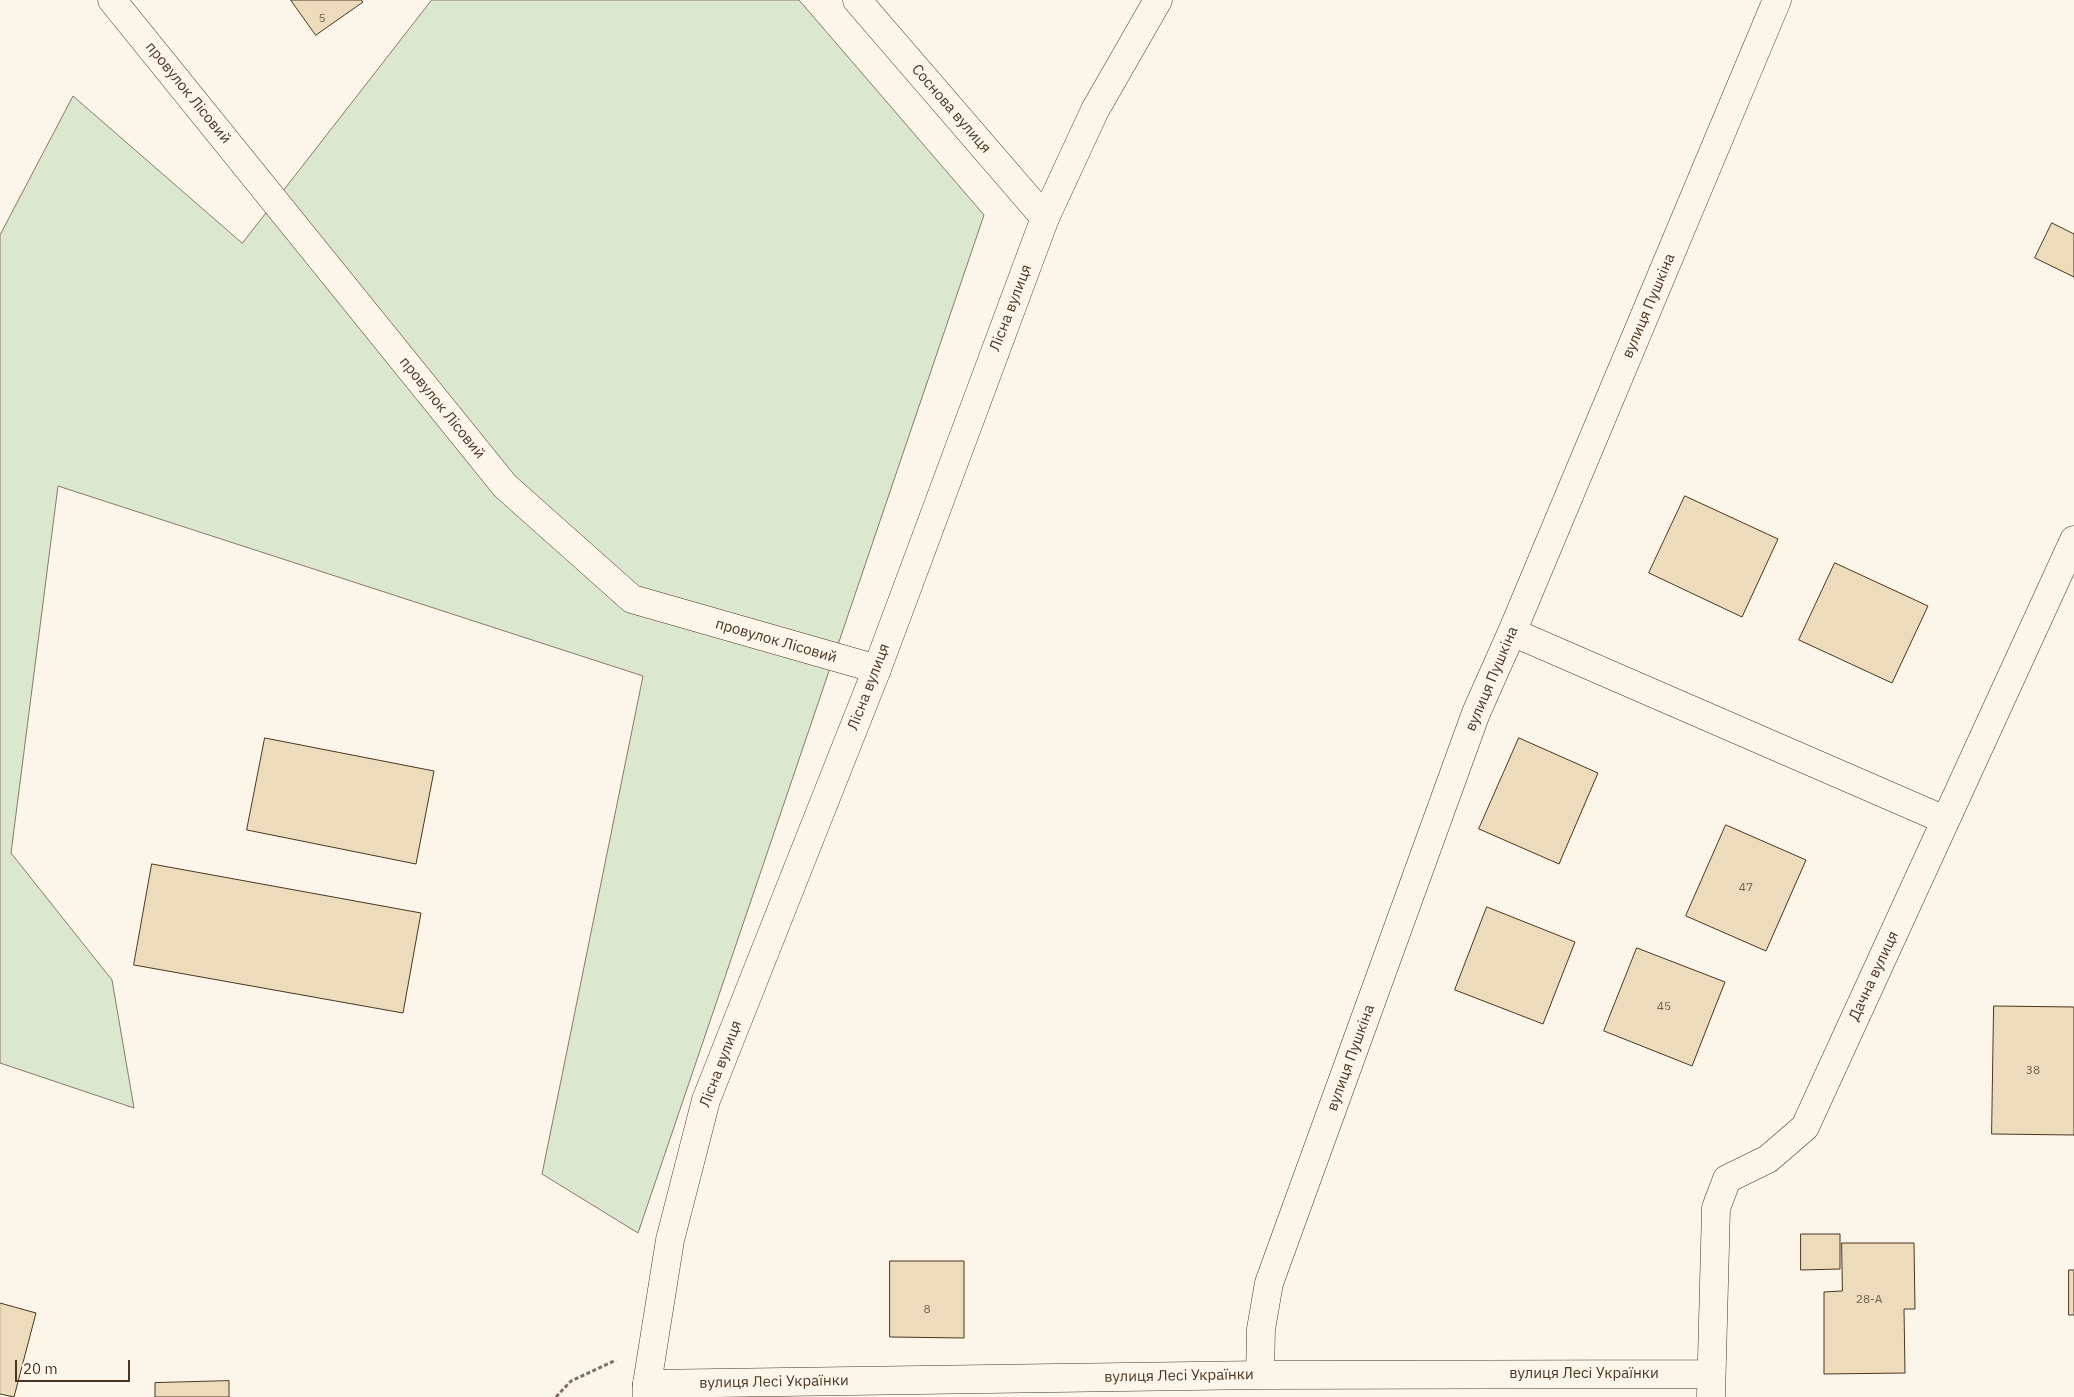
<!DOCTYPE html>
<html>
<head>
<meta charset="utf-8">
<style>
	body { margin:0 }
	#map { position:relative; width:2074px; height:1397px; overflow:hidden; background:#fbf6e9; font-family:"IBM Plex Sans",sans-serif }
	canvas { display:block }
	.scale { position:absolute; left:15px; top:1360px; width:115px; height:22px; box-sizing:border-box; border:2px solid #4a3520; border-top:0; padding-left:6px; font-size:15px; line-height:18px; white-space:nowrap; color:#4a3520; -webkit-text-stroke:4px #fbf6e9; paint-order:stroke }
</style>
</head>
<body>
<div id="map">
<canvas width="2074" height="1397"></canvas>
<div class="scale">20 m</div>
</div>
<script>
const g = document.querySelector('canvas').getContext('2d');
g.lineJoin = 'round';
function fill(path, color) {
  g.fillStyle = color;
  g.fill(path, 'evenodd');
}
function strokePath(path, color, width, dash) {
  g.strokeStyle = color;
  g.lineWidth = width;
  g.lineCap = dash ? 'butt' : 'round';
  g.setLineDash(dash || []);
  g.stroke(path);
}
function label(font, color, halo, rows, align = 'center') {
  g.font = font + ' "IBM Plex Sans",sans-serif';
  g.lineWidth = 4;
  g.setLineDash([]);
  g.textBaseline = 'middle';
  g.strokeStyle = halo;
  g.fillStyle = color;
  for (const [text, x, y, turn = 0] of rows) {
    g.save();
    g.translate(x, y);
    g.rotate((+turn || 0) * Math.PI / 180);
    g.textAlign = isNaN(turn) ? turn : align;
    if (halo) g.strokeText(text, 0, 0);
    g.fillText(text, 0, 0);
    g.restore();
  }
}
const green = new Path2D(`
	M 432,0 L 799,0 L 984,215 L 638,1233 L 542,1174 L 643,676 L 58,486 L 11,853 L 112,980 L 134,1108 L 0,1063 L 0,235 L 73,96 L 242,243 Z`);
const building = new Path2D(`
	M 291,0 L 361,0 L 363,2 L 316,35 Z
	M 2052,223 L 2074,234 L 2074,277 L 2035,258 Z
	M 1685,496 L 1778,539 L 1742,617 L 1649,573 Z
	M 1835,563 L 1928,606 L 1892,683 L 1799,640 Z
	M 265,738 L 434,771 L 416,864 L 247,830 Z
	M 1519,738 L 1598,773 L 1559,864 L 1479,829 Z
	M 1726,825 L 1806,860 L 1766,951 L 1686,916 Z
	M 152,864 L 421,913 L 403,1013 L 134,965 Z
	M 1487,907 L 1575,942 L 1543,1024 L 1455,990 Z
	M 1637,948 L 1725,982 L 1692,1066 L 1604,1031 Z
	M 1994,1006 L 2074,1007 L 2074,1135 L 1992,1134 Z
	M 1801,1234 L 1840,1234 L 1840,1269 L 1801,1270 Z
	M 1842,1243 L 1914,1243 L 1915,1309 L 1904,1309 L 1905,1373 L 1824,1374 L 1824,1292 L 1842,1291 Z
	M 890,1261 L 964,1261 L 964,1338 L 890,1337 Z
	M 2069,1270 L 2074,1270 L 2074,1315 L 2069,1315 Z
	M 0,1303 L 36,1313 L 14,1397 L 0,1394 Z
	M 229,1381 L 229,1397 L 155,1397 L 155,1383 Z`);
const path = new Path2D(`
	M 556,1397 L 571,1381 L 616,1360`);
const minor = new Path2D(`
	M 112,0 L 505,486 L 632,599 L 877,669
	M 857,0 L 1045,218
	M 1512,632 L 1945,820
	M 1260,1375 L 1261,1329 L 1269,1283 L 1476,713 L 1512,632 L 1777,0
	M 647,1384 L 1260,1375 L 1711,1374
	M 1711,1397 L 1716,1208 L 1727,1179 L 1768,1159 L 1805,1127 L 2074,540`);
const major = new Path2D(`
	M 647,1397 L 647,1384 L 670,1240 L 706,1100 L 877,669 L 1045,218 L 1095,110 L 1158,0`);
const numberNames = [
	["5",322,19],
	["47",1746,888],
	["45",1664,1007],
	["38",2033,1071],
	["28-А",1869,1300],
	["8",927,1310]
];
const streetNames = [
	["провулок Лісовий",188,93,51],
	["Соснова вулиця",951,109,49],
	["вулиця Пушкіна",1649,306,-67],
	["Лісна вулиця",1011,308,-69],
	["провулок Лісовий",442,408,51],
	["провулок Лісовий",776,641,16],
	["вулиця Пушкіна",1492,679,-67],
	["Лісна вулиця",869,687,-69],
	["Дачна вулиця",1874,976,-65],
	["вулиця Пушкіна",1351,1058,-70],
	["Лісна вулиця",721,1064,-69],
	["вулиця Лесі Українки",1584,1374],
	["вулиця Лесі Українки",1179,1376,-1],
	["вулиця Лесі Українки",774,1382,-1]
];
fill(green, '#dce7d0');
strokePath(green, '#887966', 1);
fill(building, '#ecdcbc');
strokePath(building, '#4a3520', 1);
strokePath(minor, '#4a3520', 29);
strokePath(major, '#4a3520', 29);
strokePath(path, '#7f6f5c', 3, [4, 2.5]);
strokePath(minor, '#fbf6e9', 28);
strokePath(major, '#fbf6e9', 28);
label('12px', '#725f47', null, numberNames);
label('15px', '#4a3520', '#fbf6e9', streetNames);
</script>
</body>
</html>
